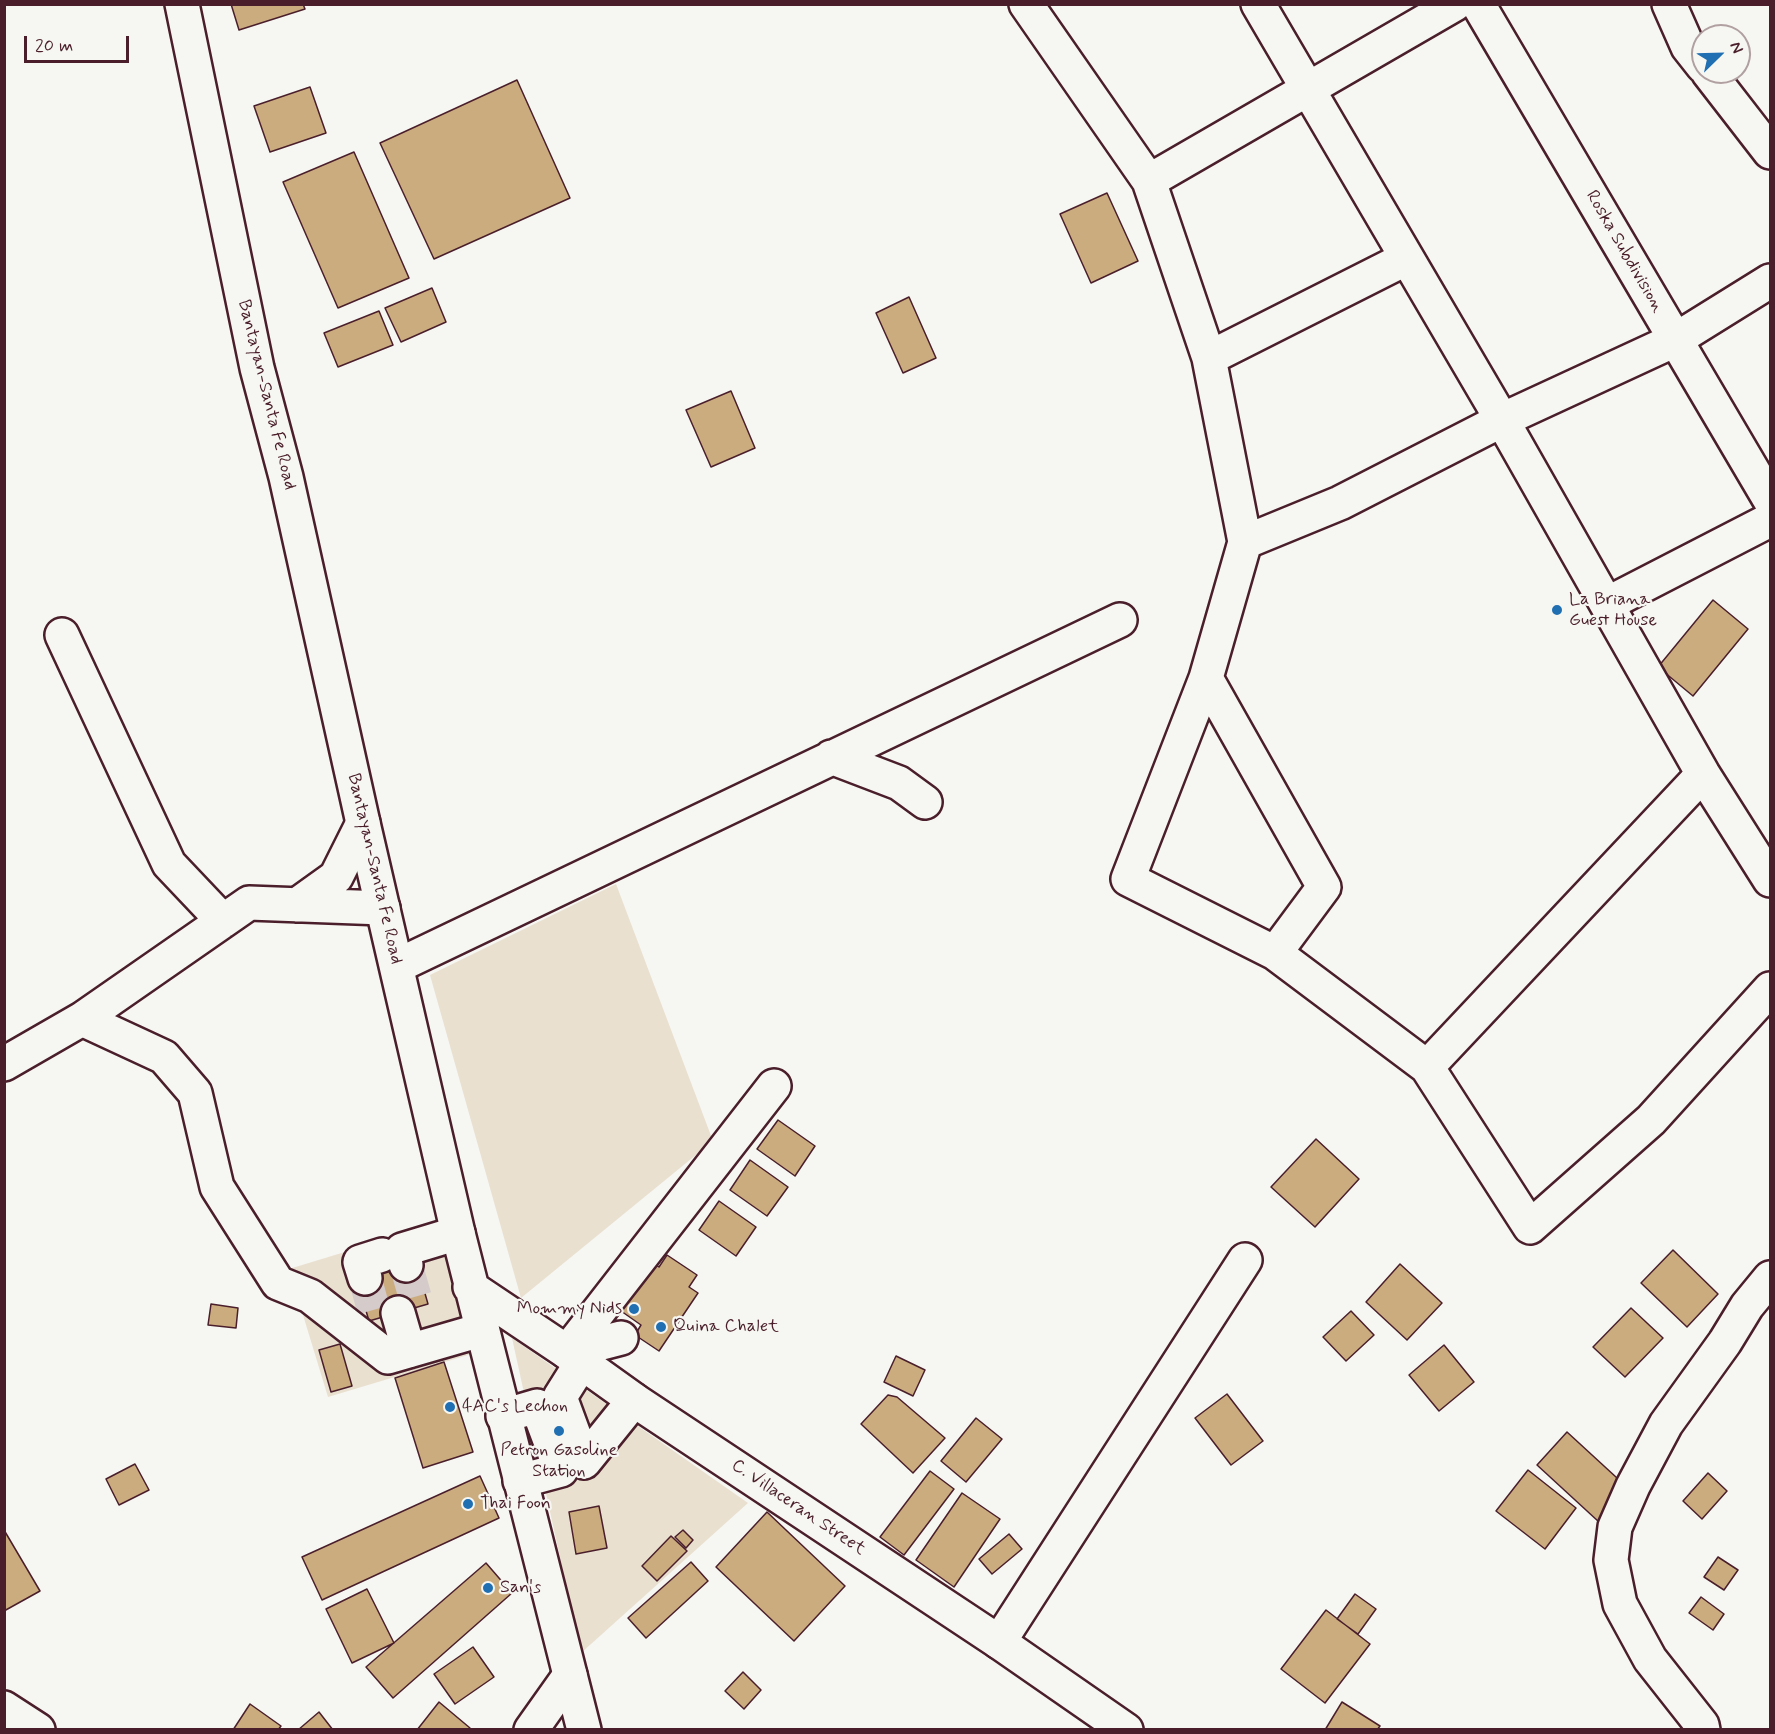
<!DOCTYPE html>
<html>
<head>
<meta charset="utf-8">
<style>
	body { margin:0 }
	#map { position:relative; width:1775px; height:1734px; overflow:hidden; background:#f6f6f2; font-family:Mynerve,sans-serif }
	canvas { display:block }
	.frame { position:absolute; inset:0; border:6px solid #4a1f2b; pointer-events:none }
	.north { position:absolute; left:1691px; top:24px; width:60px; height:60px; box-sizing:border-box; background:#f6f6f2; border:2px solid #b1a0a2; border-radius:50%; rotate:67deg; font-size:16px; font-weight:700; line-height:24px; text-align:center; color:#4a1f2b }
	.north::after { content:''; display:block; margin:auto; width:21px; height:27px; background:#1f6fb2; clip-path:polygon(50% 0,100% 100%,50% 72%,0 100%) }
	.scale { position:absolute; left:24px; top:36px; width:105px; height:27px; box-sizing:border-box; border:3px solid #4a1f2b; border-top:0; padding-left:8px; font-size:18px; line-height:21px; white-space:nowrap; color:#4a1f2b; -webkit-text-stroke:4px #f6f6f2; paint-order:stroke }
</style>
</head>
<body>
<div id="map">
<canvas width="1775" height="1734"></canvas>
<div class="frame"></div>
<div class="north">N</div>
<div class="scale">20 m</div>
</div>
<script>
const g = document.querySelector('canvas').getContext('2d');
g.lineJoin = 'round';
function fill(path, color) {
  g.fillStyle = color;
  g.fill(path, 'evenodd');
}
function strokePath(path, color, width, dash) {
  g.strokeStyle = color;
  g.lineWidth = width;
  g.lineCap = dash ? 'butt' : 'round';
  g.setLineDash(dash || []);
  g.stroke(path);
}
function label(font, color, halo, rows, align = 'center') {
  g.font = font + ' Mynerve,sans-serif';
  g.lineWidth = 4.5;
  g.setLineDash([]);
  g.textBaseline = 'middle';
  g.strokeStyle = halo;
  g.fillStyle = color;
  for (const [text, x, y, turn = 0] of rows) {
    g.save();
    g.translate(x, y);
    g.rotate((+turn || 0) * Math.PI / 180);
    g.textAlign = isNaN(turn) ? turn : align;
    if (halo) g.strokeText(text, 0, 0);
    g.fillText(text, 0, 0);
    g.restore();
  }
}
const built = new Path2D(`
	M 616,884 L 713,1141 L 521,1298 L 430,975 Z
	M 440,1223 L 478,1352 L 328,1397 L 289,1269 Z
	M 512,1338 L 748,1503 L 581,1653 Z`);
const building = new Path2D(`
	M 231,4 L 303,4 L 305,9 L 239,30 Z
	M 517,80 L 570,198 L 434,259 L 380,143 Z
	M 310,87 L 326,133 L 270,152 L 254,106 Z
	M 354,152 L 409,278 L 338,308 L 283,182 Z
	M 1107,193 L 1138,261 L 1091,283 L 1060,214 Z
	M 432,288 L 446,322 L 401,342 L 385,308 Z
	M 909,297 L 936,358 L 903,373 L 876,313 Z
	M 379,311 L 393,345 L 338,367 L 324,333 Z
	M 731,391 L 755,448 L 711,467 L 686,410 Z
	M 1713,600 L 1748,629 L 1693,696 L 1658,667 Z
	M 778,1120 L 815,1146 L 795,1176 L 757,1149 Z
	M 1316,1139 L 1359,1179 L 1315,1227 L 1271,1187 Z
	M 750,1160 L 788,1187 L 767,1216 L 730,1190 Z
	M 719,1201 L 756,1227 L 736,1256 L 699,1230 Z
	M 1673,1250 L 1718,1294 L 1687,1327 L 1641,1283 Z
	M 667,1255 L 697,1275 L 689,1287 L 698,1293 L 659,1351 L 635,1335 L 641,1325 L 621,1311 L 653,1263 L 659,1267 Z
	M 416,1262 L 428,1304 L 369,1321 L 357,1280 Z
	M 1400,1264 L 1442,1303 L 1407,1340 L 1366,1302 Z
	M 211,1304 L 238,1308 L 236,1328 L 208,1325 Z
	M 1631,1308 L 1663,1338 L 1625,1377 L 1593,1347 Z
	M 1351,1311 L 1374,1335 L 1346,1361 L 1323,1337 Z
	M 340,1344 L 352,1386 L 331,1392 L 319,1350 Z
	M 1444,1345 L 1474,1382 L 1439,1411 L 1409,1375 Z
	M 896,1356 L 925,1370 L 913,1396 L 884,1382 Z
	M 444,1362 L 473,1452 L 423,1468 L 395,1378 Z
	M 1227,1394 L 1263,1441 L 1231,1465 L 1195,1418 Z
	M 888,1395 L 897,1397 L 945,1438 L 913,1473 L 861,1424 Z
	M 976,1418 L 1002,1439 L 966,1482 L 941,1461 Z
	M 1567,1432 L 1629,1489 L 1599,1522 L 1537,1465 Z
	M 135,1464 L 149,1490 L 119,1505 L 106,1479 Z
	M 1528,1470 L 1576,1508 L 1545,1549 L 1496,1511 Z
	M 930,1471 L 954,1489 L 904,1555 L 880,1537 Z
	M 1708,1473 L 1727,1491 L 1702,1519 L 1683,1501 Z
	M 480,1476 L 499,1518 L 322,1600 L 302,1557 Z
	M 962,1493 L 1000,1519 L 954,1587 L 916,1560 Z
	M 599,1506 L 607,1548 L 576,1554 L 569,1512 Z
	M 767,1512 L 845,1586 L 794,1641 L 716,1567 Z
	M 4,1530 L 40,1591 L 4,1611 Z
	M 683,1530 L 693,1540 L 686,1548 L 675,1537 Z
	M 1009,1534 L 1022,1549 L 992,1574 L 979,1559 Z
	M 671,1536 L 687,1551 L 657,1581 L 642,1566 Z
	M 1718,1557 L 1738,1570 L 1724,1590 L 1704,1577 Z
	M 691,1562 L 708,1581 L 646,1638 L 628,1618 Z
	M 486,1563 L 512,1593 L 393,1698 L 366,1667 Z
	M 367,1589 L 394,1643 L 352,1663 L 326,1609 Z
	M 1355,1594 L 1376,1609 L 1358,1634 L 1337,1619 Z
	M 1701,1597 L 1724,1614 L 1713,1630 L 1689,1613 Z
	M 1326,1610 L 1370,1644 L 1325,1703 L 1281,1669 Z
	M 473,1647 L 494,1677 L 455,1704 L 434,1674 Z
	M 743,1672 L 761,1690 L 744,1709 L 725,1691 Z
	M 439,1702 L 470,1728 L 469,1730 L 417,1730 Z
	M 1342,1702 L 1380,1726 L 1377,1730 L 1325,1730 Z
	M 250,1704 L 281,1726 L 278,1730 L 233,1730 Z
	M 319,1712 L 333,1730 L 298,1730 Z`);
const minorTunnel = new Path2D(`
	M 406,1265 L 418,1307
	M 365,1278 L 376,1319`);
const minor = new Path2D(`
	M 1026,4 L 1149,181 L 1209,358 L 1245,542 L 1206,678 L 1128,879 L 1275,953 L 1427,1067 L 1530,1227 L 1651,1120 L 1770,989
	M 1258,4 L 1502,420 L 1703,774 L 1770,880
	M 1478,4 L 1770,500
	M 1669,4 L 1688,47 L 1703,66
	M 1708,72 L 1770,152
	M 1149,181 L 1455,4
	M 1209,358 L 1407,258
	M 1245,542 L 1340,503 L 1502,420 L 1675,340 L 1770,281
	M 1607,604 L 1770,520
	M 62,635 L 169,864 L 223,921
	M 1206,678 L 1324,887 L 1275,953
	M 831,757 L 899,783 L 925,802
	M 297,905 L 336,877 L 363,823
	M 397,966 L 1120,620
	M 82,1019 L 164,1057 L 195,1093 L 217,1187 L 278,1283 L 310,1296 L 388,1357 L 481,1330
	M 4,1064 L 82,1019 L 249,903 L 383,908
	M 1427,1067 L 1703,774
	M 406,1265 L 402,1250 L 458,1233
	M 365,1278 L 360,1262 L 382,1255
	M 398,1313 L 409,1351
	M 621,1338 L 567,1352 L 774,1086
	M 582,1362 L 560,1397 L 584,1462 L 634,1400
	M 503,1416 L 537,1406 L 561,1470 L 520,1481
	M 999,1642 L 1245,1260
	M 4,1708 L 38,1730
	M 531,1730 L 570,1675
	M 1703,1730 L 1702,1725 L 1650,1659 L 1620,1604 L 1611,1560 L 1615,1527 L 1633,1486 L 1666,1424 L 1725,1342 L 1747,1306 L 1770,1278`);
const major = new Path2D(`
	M 182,4 L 257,368 L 286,477 L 363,823 L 458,1233 L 584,1730
	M 470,1287 L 567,1352 L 634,1400 L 999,1642 L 1126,1730`);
const markers = [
	[1557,610,6,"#1f6fb2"],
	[634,1309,6,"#1f6fb2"],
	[661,1327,6,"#1f6fb2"],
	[450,1407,6,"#1f6fb2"],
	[559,1431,6,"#1f6fb2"],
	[468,1504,6,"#1f6fb2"],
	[488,1588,6,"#1f6fb2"]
];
const streetNames = [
	["Roska Subdivision",1624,252,60],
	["Bantayan-Santa Fe Road",266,395,76],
	["Bantayan-Santa Fe Road",374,869,77],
	["C. Villaceran Street",798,1508,34]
];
const poiNames = [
	["La Briana",1569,600],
	["Guest House",1569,621],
	["Mommy Nids",622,1309,"right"],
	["Quina Chalet",673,1327],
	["4AC's Lechon",462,1407],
	["Petron Gasoline",559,1451,"center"],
	["Station",559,1472,"center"],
	["Thai Foon",480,1504],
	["San's",500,1588]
];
fill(built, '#e9e0d0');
fill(building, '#cbac7f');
strokePath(building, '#4a1f2b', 1.5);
strokePath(minorTunnel, '#d4cbca', 33, [33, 16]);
strokePath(minor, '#4a1f2b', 38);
strokePath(major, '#4a1f2b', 38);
strokePath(minor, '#f6f6f2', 33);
strokePath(major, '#f6f6f2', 33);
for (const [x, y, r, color] of markers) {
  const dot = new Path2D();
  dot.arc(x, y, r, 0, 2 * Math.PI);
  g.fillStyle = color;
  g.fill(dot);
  strokePath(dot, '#f6f6f2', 2);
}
label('18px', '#4a1f2b', '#f6f6f2', streetNames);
label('18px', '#4a1f2b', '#f6f6f2', poiNames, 'left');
</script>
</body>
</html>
